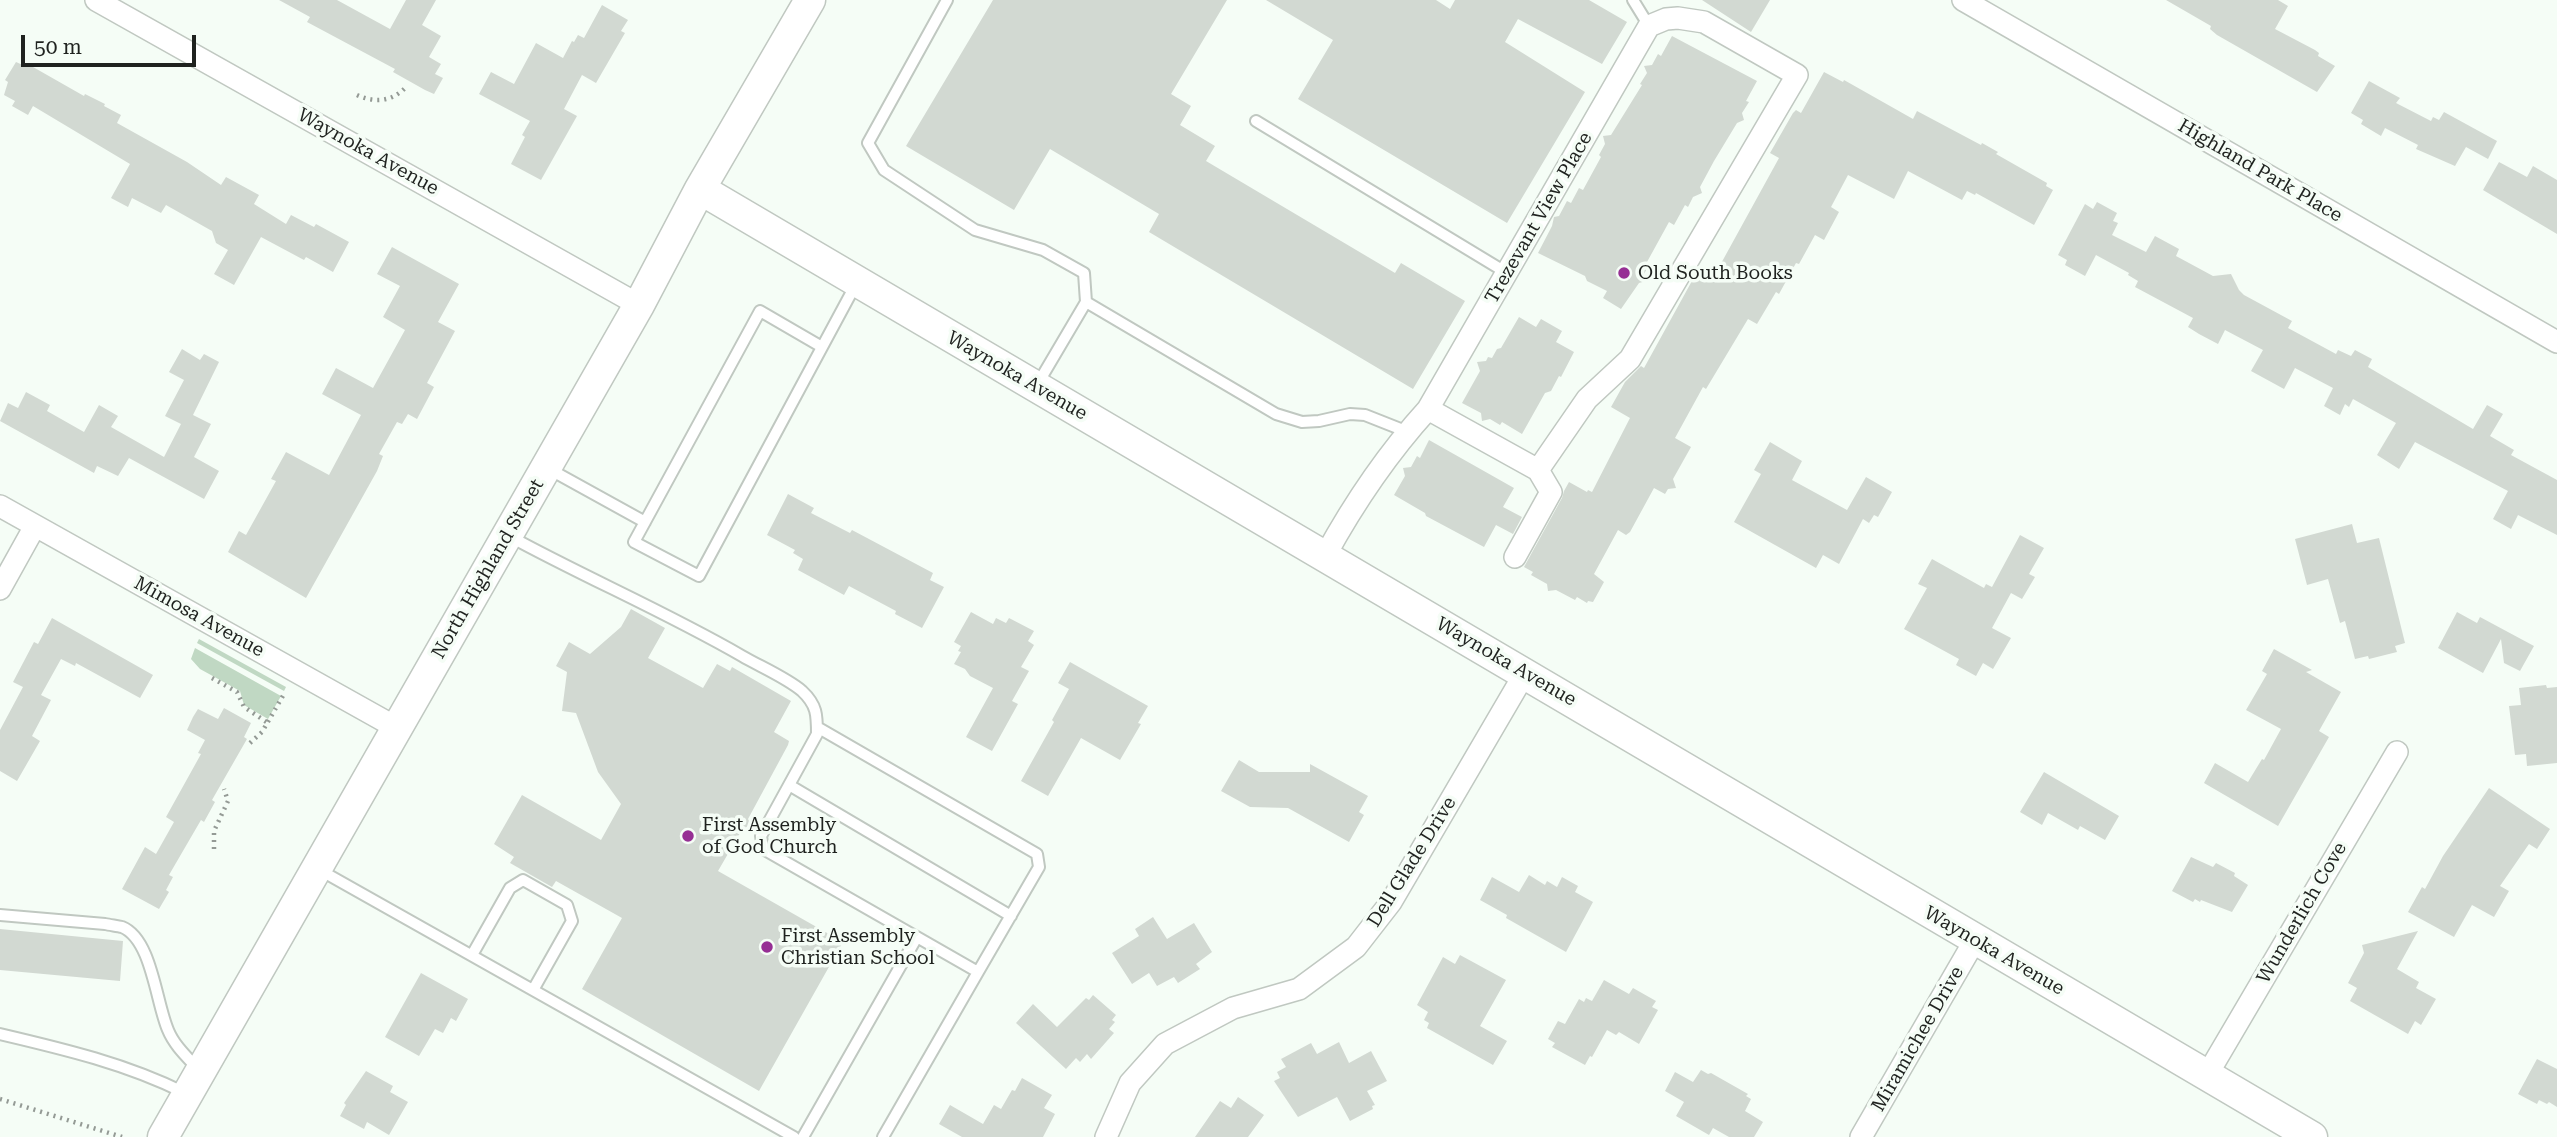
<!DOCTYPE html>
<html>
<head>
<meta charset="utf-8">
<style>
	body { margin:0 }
	#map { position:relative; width:2557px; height:1137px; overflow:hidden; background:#f5fdf6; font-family:"Roboto Serif",serif }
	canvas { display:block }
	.scale { position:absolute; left:21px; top:35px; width:175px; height:32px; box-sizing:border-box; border:4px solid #1f221f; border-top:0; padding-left:9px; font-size:21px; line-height:24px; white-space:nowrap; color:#1f221f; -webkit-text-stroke:5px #f5fdf6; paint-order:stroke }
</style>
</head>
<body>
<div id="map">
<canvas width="2557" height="1137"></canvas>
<div class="scale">50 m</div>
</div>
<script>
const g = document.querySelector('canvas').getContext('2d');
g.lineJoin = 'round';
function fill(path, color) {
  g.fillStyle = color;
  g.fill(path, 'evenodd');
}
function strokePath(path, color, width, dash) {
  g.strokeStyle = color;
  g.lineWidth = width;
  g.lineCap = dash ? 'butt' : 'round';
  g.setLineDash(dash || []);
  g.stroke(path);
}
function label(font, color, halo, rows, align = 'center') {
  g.font = font + ' "Roboto Serif",serif';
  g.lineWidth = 7;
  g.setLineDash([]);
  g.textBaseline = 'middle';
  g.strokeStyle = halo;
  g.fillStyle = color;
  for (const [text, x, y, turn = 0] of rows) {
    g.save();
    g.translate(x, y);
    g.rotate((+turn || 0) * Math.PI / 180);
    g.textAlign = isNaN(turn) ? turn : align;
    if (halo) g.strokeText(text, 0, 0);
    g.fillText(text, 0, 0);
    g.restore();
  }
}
const green = new Path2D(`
	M 199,639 L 286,687 L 284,691 L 197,643 Z
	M 195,648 L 281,696 L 268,719 L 244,705 L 240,691 L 200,669 L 191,659 Z`);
const building = new Path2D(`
	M 279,0 L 337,0 L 390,29 L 406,0 L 436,0 L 422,25 L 441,36 L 429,57 L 441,64 L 435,74 L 443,78 L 434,94 L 425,90 L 393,72 L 395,69 L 307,22 L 310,17 Z
	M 993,0 L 1227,0 L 1171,94 L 1191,106 L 1180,125 L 1215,146 L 1206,161 L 1395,273 L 1401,263 L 1465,301 L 1413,389 L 1149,232 L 1159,214 L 1050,149 L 1014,210 L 906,146 Z
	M 1266,0 L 1436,0 L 1450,9 L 1455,0 L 1589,0 L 1627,22 L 1602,64 L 1518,19 L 1505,42 L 1585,92 L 1507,223 L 1298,99 L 1333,40 Z
	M 1702,0 L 1770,0 L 1751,32 Z
	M 2166,0 L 2278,0 L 2288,6 L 2275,29 L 2315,50 L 2319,53 L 2318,56 L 2335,66 L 2317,92 L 2217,35 L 2210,29 L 2211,26 Z
	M 602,5 L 628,20 L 621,31 L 625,33 L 596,83 L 582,75 L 564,109 L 577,116 L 541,180 L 511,164 L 525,137 L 522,135 L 530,121 L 479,94 L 491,72 L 514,84 L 536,43 L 563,58 L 572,41 L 574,42 L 578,35 L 584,38 Z
	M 1672,36 L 1757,81 L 1746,101 L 1749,102 L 1742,113 L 1744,120 L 1737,123 L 1714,161 L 1700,187 L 1702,193 L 1693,197 L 1688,207 L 1685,205 L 1674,225 L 1669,222 L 1647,262 L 1650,263 L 1644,274 L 1646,281 L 1639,283 L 1621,309 L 1603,298 L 1607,291 L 1587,281 L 1585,276 L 1538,253 L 1552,226 L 1554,217 L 1559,216 L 1567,201 L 1571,203 L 1579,188 L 1583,190 L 1601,157 L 1599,155 L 1605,144 L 1603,136 L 1611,135 L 1642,85 L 1640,84 L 1647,73 L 1644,66 L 1652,65 L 1658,54 L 1661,56 Z
	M 16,62 L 25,66 L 26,63 L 84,96 L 85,94 L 105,104 L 104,106 L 121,115 L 117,123 L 187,162 L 221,185 L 226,177 L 259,195 L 254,204 L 286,224 L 291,215 L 314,227 L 316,224 L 349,242 L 333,272 L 306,257 L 304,260 L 261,237 L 234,285 L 214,274 L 228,250 L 216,243 L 212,231 L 166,205 L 161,213 L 132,198 L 128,207 L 111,198 L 130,164 L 33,106 L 28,115 L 12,106 L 15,101 L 4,95 L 8,82 L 5,80 Z
	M 1824,72 L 1843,82 L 1844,80 L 1913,119 L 1917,111 L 1981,145 L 1982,143 L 1998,152 L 1996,154 L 2047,183 L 2046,186 L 2053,190 L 2034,225 L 1976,193 L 1975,195 L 1967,191 L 1962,200 L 1908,171 L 1894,199 L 1848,175 L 1831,207 L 1839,212 L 1824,240 L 1815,235 L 1799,264 L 1796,263 L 1779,294 L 1776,292 L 1757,324 L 1748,319 L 1706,389 L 1703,387 L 1675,438 L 1691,447 L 1673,479 L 1676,488 L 1668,489 L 1665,494 L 1654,488 L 1630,532 L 1626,535 L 1618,530 L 1594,574 L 1604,582 L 1593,602 L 1588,601 L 1587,603 L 1577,597 L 1575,600 L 1556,590 L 1548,591 L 1547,584 L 1531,575 L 1533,572 L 1524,567 L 1562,498 L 1564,491 L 1569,482 L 1587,492 L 1588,490 L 1592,492 L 1630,418 L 1611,407 L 1625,382 L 1641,366 L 1644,368 L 1698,270 L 1713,278 L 1779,158 L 1770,153 L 1793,113 L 1796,110 L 1801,113 Z
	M 2369,81 L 2400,98 L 2396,103 L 2431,121 L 2433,117 L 2439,120 L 2444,112 L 2497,141 L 2488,159 L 2466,147 L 2455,166 L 2416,149 L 2418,145 L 2385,128 L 2381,136 L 2361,124 L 2363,120 L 2351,113 Z
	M 2499,162 L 2527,177 L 2533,166 L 2557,180 L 2557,234 L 2483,190 Z
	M 2097,202 L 2117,213 L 2113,221 L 2118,223 L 2112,235 L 2146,252 L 2155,236 L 2179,249 L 2176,256 L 2213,276 L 2231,274 L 2239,290 L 2244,295 L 2292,321 L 2288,328 L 2336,354 L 2338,350 L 2351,356 L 2355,350 L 2372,359 L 2368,367 L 2473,429 L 2487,405 L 2503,414 L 2490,436 L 2514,450 L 2511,455 L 2557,480 L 2557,535 L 2518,515 L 2511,529 L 2493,519 L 2508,491 L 2415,442 L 2399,469 L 2377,455 L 2396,423 L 2353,399 L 2349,407 L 2345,404 L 2340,415 L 2324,406 L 2333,388 L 2295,368 L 2284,389 L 2251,371 L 2263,350 L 2225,330 L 2218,344 L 2199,334 L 2188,327 L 2193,318 L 2135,287 L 2138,281 L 2128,275 L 2129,273 L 2096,255 L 2085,276 L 2065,265 L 2067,260 L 2058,255 L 2085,204 L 2093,209 Z
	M 392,247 L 459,284 L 438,322 L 455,331 L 427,383 L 434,387 L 417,419 L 408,414 L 402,424 L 397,422 L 379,454 L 383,456 L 377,471 L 306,598 L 228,552 L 239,531 L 246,535 L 276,481 L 271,479 L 286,452 L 329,475 L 361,415 L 322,394 L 336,368 L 373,388 L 405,330 L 383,317 L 400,286 L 377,274 Z
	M 1519,317 L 1536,327 L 1541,319 L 1562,331 L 1556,342 L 1574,352 L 1561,377 L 1559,376 L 1551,391 L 1545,393 L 1522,434 L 1502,422 L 1500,425 L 1490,419 L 1482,421 L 1481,413 L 1462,403 L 1480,371 L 1477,362 L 1486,361 L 1488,357 L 1492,358 L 1497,349 L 1501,348 Z
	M 182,349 L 200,360 L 204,354 L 219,362 L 193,415 L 211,424 L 194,457 L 219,471 L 204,499 L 129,458 L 118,476 L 97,466 L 94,473 L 0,421 L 8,403 L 18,408 L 26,392 L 50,405 L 47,411 L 84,432 L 99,405 L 118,416 L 111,427 L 164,457 L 181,424 L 165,416 L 184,380 L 169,372 Z
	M 1429,440 L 1514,488 L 1503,507 L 1522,517 L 1513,534 L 1496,525 L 1484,547 L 1426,516 L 1425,513 L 1394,495 L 1405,476 L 1403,468 L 1411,467 L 1417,456 L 1420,458 Z
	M 1770,442 L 1802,461 L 1792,480 L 1847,510 L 1866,477 L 1892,492 L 1878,517 L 1874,515 L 1869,523 L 1863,519 L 1839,564 L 1823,555 L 1816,568 L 1734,522 L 1761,474 L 1754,470 Z
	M 788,494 L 814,508 L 811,513 L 850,533 L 852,530 L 933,573 L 930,580 L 944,587 L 922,628 L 895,614 L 896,611 L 849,586 L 844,595 L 798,570 L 803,559 L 793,553 L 795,550 L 767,535 Z
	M 2352,524 L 2357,543 L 2379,538 L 2405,643 L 2395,646 L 2397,652 L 2369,659 L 2368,656 L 2355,659 L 2345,621 L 2340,623 L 2328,579 L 2307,585 L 2295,539 Z
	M 2020,535 L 2044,548 L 2029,574 L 2035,577 L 2022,599 L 2011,593 L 1992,628 L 2011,638 L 1993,669 L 1983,663 L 1976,676 L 1956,665 L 1959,659 L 1904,629 L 1927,588 L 1918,584 L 1932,559 L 1984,588 L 1986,584 L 1992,587 Z
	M 631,609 L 665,628 L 648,658 L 703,688 L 717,664 L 730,671 L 732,667 L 791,701 L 774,732 L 789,741 L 788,745 L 748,819 L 752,827 L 743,828 L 718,871 L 843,942 L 759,1091 L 582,989 L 622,918 L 556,881 L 552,887 L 510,863 L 514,857 L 494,844 L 522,795 L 601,840 L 621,804 L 598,772 L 576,713 L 562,711 L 567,672 L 556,666 L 569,642 L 590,654 L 621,627 Z
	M 971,612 L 993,624 L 996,618 L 1006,623 L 1009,618 L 1034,631 L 1028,641 L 1034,645 L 1021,667 L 1029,671 L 1012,701 L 1018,704 L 992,751 L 966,737 L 993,688 L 970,676 L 965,669 L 954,664 L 961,652 L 958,651 L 961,646 L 954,642 Z
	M 2457,612 L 2477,623 L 2480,617 L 2534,646 L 2520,671 L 2504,663 L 2501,639 L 2483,673 L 2438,648 Z
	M 52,618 L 153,675 L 140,698 L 76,663 L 75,666 L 61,659 L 41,695 L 51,700 L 32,736 L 40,741 L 17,781 L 0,771 L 0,730 L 23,687 L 13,682 L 34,642 L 38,644 Z
	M 2274,649 L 2312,670 L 2306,672 L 2341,692 L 2319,731 L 2329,737 L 2278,826 L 2204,783 L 2215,763 L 2248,782 L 2262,759 L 2264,760 L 2281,729 L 2246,710 L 2267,674 L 2262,671 Z
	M 1070,662 L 1148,706 L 1138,723 L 1141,724 L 1120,760 L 1081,738 L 1048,796 L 1021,781 L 1054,722 L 1052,720 L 1069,689 L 1058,683 Z
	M 2546,685 L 2547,688 L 2557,687 L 2557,763 L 2527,766 L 2526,754 L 2515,755 L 2509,706 L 2521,705 L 2519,688 Z
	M 224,708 L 251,723 L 244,737 L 247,739 L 212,800 L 215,802 L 204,822 L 201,820 L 169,875 L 173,877 L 166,890 L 169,892 L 159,909 L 122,889 L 145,847 L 156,854 L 174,822 L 166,817 L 201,754 L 198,753 L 205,740 L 187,730 L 193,717 L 198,709 L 218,719 Z
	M 1239,760 L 1259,772 L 1310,772 L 1310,764 L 1368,796 L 1359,812 L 1364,815 L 1349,842 L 1288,808 L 1250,807 L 1221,791 Z
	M 2044,772 L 2119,816 L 2105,840 L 2080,826 L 2078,830 L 2048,813 L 2042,825 L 2020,812 Z
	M 2489,788 L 2550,829 L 2537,849 L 2529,844 L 2500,886 L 2509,891 L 2494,917 L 2472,905 L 2454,937 L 2408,912 L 2422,887 L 2425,889 L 2443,856 Z
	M 2191,857 L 2213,867 L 2216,863 L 2235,873 L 2234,876 L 2248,885 L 2232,912 L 2201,900 L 2200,902 L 2195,899 L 2193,902 L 2172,891 Z
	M 1529,875 L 1545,885 L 1547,881 L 1557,887 L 1562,877 L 1578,886 L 1575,892 L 1593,902 L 1566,952 L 1506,918 L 1507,915 L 1480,900 L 1492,877 L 1519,892 Z
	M 1153,917 L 1167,939 L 1194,923 L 1212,952 L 1196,964 L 1200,969 L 1178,983 L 1174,977 L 1157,986 L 1149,973 L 1132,984 L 1112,953 L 1139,936 L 1135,929 Z
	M 0,929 L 123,941 L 120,981 L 0,970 Z
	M 2418,931 L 2397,969 L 2419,982 L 2416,988 L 2436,999 L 2421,1025 L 2415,1021 L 2408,1034 L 2350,1001 L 2357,988 L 2348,983 L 2364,953 L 2362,945 Z
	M 1460,955 L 1506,980 L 1480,1026 L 1507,1041 L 1493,1065 L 1427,1028 L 1429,1023 L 1424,1020 L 1428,1012 L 1417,1005 L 1443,957 L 1455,964 Z
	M 421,973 L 468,999 L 456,1021 L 451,1018 L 443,1033 L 435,1029 L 419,1056 L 385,1037 Z
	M 1604,980 L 1629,994 L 1633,988 L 1656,1001 L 1652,1007 L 1658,1010 L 1639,1044 L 1619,1032 L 1616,1035 L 1607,1030 L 1592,1057 L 1590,1056 L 1585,1065 L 1552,1047 L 1555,1043 L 1548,1039 L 1558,1021 L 1565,1024 L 1579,999 L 1584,1002 L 1586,998 L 1592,1001 Z
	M 1093,995 L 1116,1015 L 1112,1020 L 1115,1022 L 1109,1029 L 1114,1033 L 1091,1059 L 1087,1054 L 1080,1062 L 1076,1058 L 1066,1069 L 1016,1023 L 1033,1004 L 1057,1027 L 1086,998 L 1089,1000 Z
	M 1339,1042 L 1349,1063 L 1371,1051 L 1387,1081 L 1367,1091 L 1375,1105 L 1372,1106 L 1373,1109 L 1350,1121 L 1337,1097 L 1298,1117 L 1274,1081 L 1280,1078 L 1277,1072 L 1286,1067 L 1281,1059 L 1311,1043 L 1317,1054 Z
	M 2537,1059 L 2557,1069 L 2557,1107 L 2549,1102 L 2547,1104 L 2539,1100 L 2537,1104 L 2518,1094 Z
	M 1701,1070 L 1708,1074 L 1711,1073 L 1748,1094 L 1746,1096 L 1751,1099 L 1745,1111 L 1763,1122 L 1754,1137 L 1729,1137 L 1713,1128 L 1709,1135 L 1676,1116 L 1684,1102 L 1665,1091 L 1675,1072 L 1693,1082 Z
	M 366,1071 L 393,1086 L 390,1092 L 408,1102 L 389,1135 L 367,1122 L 364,1129 L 340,1116 L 346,1105 L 344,1103 Z
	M 1022,1078 L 1052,1095 L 1044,1108 L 1055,1114 L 1043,1137 L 962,1137 L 939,1124 L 950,1105 L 983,1124 L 994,1105 L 1001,1109 L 1012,1090 L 1015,1091 Z
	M 1238,1097 L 1264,1115 L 1248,1137 L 1195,1137 L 1220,1101 L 1231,1108 Z`);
const path = new Path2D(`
	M 357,95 C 374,103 392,102 406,87
	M 212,678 L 237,692 L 244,707 L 268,723
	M 250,743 L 262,732 L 284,694
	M 214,849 L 214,831 L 228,801 L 224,789
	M 0,1099 L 122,1137`);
const lane = new Path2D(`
	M 947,0 L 868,143 L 884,170 L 975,230 L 1043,250 L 1084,273 L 1086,302 L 1037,385
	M 1633,0 L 1649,26
	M 1256,121 L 1507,273
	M 1086,302 L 1276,414 L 1302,422 L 1319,421 L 1350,414 L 1365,415 L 1408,432
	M 822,347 L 760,311 L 634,542 L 699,576 L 856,284
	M 549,469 L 645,522
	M 509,536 C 586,578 666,612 742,656 C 759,666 787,678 802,691 C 817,705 817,715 817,734 L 761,836 L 763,849 L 978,972 L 1039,867 L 1037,854 L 817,727
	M 789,785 L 1011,916
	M 318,869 L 794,1137
	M 0,915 L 105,924 C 110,925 117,926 122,927 C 152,939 156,1003 168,1030 C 174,1045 187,1057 198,1069
	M 472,955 L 510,888 L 523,880 L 567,905 L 572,921 L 533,990
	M 0,1034 C 64,1049 127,1064 185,1093
	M 803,1137 L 917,937
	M 883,1137 L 978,972`);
const street = new Path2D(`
	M 96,0 L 639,305
	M 1963,0 L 2557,342
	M 1428,409 L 1649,26 L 1666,19 L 1678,18 L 1704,22 L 1797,75 L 1630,359 L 1587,399 L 1538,470 L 1551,492 L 1515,557
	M 0,506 L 397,728
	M 1325,556 C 1354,503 1388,453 1428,409 L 1538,470
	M 0,589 L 35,526
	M 2207,1075 L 2397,752
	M 1106,1137 L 1130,1083 L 1165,1044 L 1233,1008 L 1299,989 L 1356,947 L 1391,902 L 1525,673
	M 1861,1137 L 1975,940`);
const secondary = new Path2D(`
	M 700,189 L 2312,1137
	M 163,1137 L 639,305 L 700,189 L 810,0`);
const markers = [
	[1624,273,7,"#962f94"],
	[688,836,7,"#962f94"],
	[767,947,7,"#962f94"]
];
const streetNames = [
	["Waynoka Avenue",368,152,29],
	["Highland Park Place",2260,171,30],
	["Trezevant View Place",1539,218,-60],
	["Waynoka Avenue",1017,376,30],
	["North Highland Street",488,569,-60],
	["Mimosa Avenue",199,617,29],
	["Waynoka Avenue",1506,662,30],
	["Dell Glade Drive",1412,862,-58],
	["Wunderlich Cove",2302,913,-60],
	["Waynoka Avenue",1994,951,30],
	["Miramichee Drive",1918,1039,-60]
];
const poiNames = [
	["Old South Books",1638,273],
	["First Assembly",702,825],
	["of God Church",702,847],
	["First Assembly",781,936],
	["Christian School",781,958]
];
fill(green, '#c0d8c3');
fill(building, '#d2d9d2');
strokePath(lane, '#c0c8c1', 14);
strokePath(street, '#c0c8c1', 24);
strokePath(secondary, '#c0c8c1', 33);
strokePath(path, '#949a95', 4.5, [2, 5]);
strokePath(lane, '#fff', 10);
strokePath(street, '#fff', 21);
strokePath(secondary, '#fff', 30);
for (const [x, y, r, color] of markers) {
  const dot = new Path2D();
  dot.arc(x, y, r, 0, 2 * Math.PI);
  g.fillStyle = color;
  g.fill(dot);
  strokePath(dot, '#f5fdf6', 2.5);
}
label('19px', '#1f221f', '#f5fdf6', streetNames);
label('19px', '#1f221f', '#f5fdf6', poiNames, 'left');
</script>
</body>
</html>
